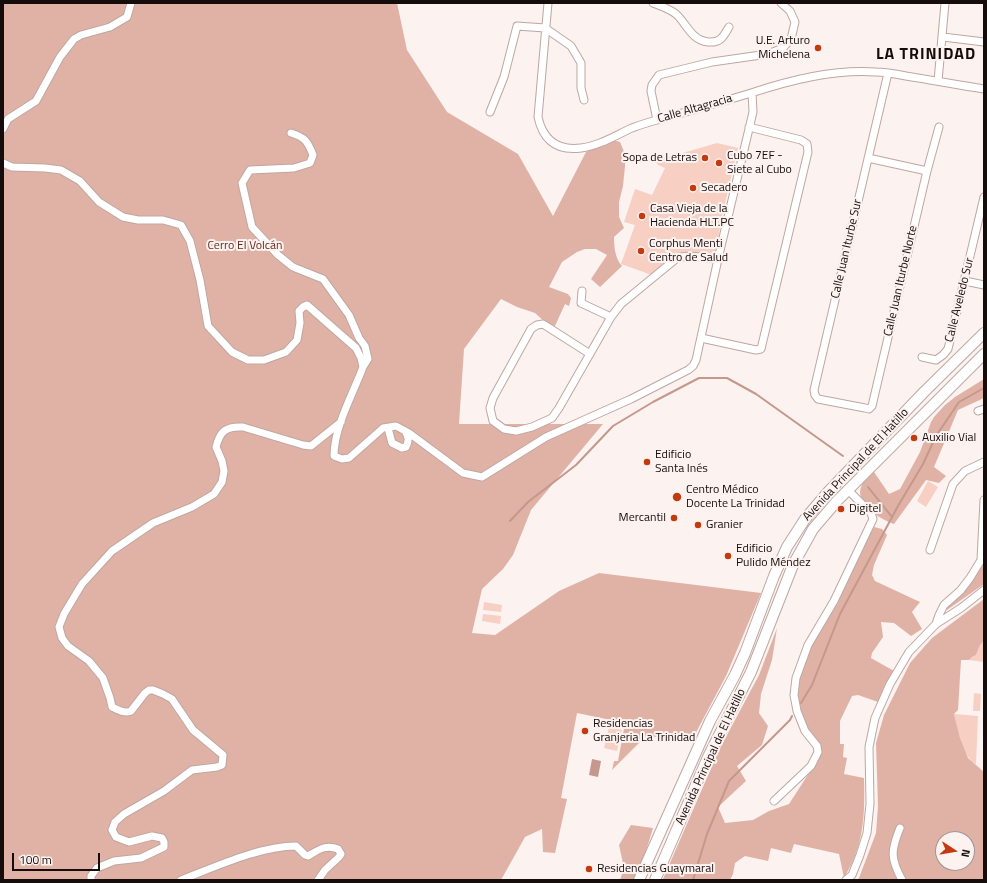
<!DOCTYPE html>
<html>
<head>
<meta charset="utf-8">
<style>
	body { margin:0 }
	#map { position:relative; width:987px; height:883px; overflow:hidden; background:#fcf2f0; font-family:"Titillium Web",sans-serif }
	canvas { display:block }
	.frame { position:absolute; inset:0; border:4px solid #150d0b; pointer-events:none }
	.north { position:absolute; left:935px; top:831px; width:40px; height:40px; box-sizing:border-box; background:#fcf2f0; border:1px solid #a09694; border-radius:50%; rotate:102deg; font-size:11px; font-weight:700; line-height:16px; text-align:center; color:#150d0b }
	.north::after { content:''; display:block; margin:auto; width:14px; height:18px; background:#c33a0f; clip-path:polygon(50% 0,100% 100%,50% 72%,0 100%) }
	.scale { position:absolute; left:12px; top:853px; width:88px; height:18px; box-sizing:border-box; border:2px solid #150d0b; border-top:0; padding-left:5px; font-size:12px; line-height:14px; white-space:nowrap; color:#150d0b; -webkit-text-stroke:3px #fcf2f0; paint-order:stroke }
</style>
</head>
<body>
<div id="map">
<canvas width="987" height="883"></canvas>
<div class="frame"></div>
<div class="north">N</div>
<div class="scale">100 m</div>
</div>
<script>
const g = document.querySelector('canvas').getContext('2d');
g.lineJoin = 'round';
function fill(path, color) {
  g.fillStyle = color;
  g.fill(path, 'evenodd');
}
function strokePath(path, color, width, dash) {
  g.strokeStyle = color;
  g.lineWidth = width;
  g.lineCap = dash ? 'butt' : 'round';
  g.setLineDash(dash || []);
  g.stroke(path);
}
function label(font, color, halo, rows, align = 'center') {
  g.font = font + ' "Titillium Web",sans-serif';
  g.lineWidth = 4;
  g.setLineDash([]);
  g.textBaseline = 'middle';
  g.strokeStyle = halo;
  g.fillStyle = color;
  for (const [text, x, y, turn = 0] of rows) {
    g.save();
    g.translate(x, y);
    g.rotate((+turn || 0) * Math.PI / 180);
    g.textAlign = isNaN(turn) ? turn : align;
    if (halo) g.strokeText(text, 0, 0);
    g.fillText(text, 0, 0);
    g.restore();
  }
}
const green = new Path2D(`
	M 717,143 L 738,148 L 722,216 L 715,258 L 683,253 L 652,275 L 621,264 L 635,225 L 624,222 L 635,189 L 652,195 L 665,168 L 658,165 L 655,161 Z
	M 928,481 L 938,487 L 926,507 L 917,501 Z
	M 484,602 L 502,605 L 501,612 L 483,610 Z
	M 483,614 L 501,616 L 500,624 L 482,621 Z
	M 984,641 L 984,662 L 969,660 L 972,657 L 976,655 L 980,645 Z
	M 974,693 L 981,694 L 980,711 L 973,711 Z
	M 954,714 L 978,716 L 976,764 C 962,757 958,729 954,714 Z
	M 609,727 L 622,730 L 617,751 L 604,748 Z`);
const forest = new Path2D(`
	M 3,3 L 397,3 L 407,50 L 447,112 L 518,154 L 553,216 L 586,152 L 613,140 L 620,142 L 625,154 L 625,166 L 623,186 L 619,202 L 619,217 L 624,228 L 614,237 C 614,246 615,259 622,266 L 600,287 L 591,279 L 607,255 L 596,249 L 585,249 L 577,252 L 562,262 L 549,287 L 568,294 L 571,298 L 569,306 L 565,304 L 555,326 L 545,322 L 535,313 L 517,307 L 501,299 L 464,349 L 459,424 L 603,424 L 531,510 L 513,555 L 503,569 L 482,589 L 472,633 L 495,635 L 559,591 L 599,573 L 761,593 L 726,676 L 692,740 L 646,736 L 612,770 L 614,761 L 618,761 L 625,723 L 577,713 L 561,798 L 567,799 L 555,853 L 543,852 L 542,829 L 525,837 L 501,880 L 3,880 Z
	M 984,379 L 984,398 L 958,410 L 934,467 L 946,476 L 939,483 L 926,480 L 894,524 C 880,519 855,504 861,487 C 863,481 870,476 874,472 L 889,494 L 900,489 L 920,452 L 931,422 L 934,417 L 945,405 L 955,397 Z
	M 874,527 L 882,529 L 887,535 L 874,565 L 872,575 L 875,581 L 920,602 L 912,612 L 922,629 L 911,636 L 894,623 L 881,622 L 883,637 L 872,653 L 871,658 L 894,671 L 878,702 L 858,695 L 852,696 L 840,721 L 840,744 L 844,744 L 843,757 L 847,758 L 844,774 L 864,778 C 865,816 864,845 844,878 L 839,854 L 794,844 L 791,853 L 771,848 L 768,861 L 745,856 L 735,863 L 733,874 L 730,880 L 663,880 L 663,879 L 719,750 L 759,675 L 777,628 L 772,660 L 761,694 L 759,713 L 768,726 L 762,745 L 737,766 L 746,781 L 718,807 L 725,823 L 753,820 L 769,811 L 789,804 L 822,753 L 820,745 L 807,729 L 800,709 L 797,694 L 799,676 L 809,649 Z
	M 984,566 L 984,584 L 947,610 L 944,605 L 977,567 Z
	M 984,599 L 984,641 L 980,645 L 976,655 L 972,657 L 969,660 L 961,660 L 958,710 L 954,714 L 960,738 L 968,758 L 984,772 L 984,880 L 857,880 L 859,878 L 876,833 L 878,806 L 876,743 L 884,715 L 910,663 L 932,638 ZM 943,839 L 967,839 L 967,863 L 943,863 Z
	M 631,825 L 653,828 L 637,880 L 620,880 L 624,868 L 619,845 Z`);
const water = new Path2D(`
	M 592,759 L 601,761 L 598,777 L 589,775 Z`);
const stream = new Path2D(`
	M 868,487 L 892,517
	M 510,521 L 528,502 L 576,465 L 613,426 L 653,402 L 699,378 L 727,378 L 756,394 L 843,456
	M 801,703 L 812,685 L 840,614 L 898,506 L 923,464 L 936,436 L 959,402 L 984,388
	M 693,880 L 707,834 L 729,781 L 790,720 L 792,716`);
const minor = new Path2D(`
	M 548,3 L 538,117 C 543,140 557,151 581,148 C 599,146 616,135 632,128 C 642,124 653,121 664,118 C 693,110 722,102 751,93 C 791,80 834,69 876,72 C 886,72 896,74 906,76 C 932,80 958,85 984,89
	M 653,3 C 661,6 670,9 676,14 C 687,24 691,40 708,42 C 721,43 723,37 729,27
	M 943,37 L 984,42
	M 888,73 L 814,390 L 815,395 L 818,399 L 865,408 L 869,409 L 872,406 L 927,171 L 939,127
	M 938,81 L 945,3
	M 490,112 L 504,77 L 517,26 L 545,28 L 571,46 L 581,63 L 581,88 L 584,100
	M 657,120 L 651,91 L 652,85 L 659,75 L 712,62 L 768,54 L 783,48 L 791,39 L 795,22 L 790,11 L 781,3
	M 3,129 L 8,119 L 36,101 L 60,57 L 74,39 L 81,35 L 110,27 L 127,17 L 131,3
	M 291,133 C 305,137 308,142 313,155 L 310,163 L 294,168 L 250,170 L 242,183 L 252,227 L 278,255 L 293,267 L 323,279 L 349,315 L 359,338 L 365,346 L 368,359 L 363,367
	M 868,158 L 927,171
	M 3,163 L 12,167 L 45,168 L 61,170 L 80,181 L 99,202 L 123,217 L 138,220 L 163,220 L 181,225 L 190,241 L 200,280 L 208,326 L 232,352 L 248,360 L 264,360 L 286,352 L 297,340 L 300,323 L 299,311 L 303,307 L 307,305 L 356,348 L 361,358 L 363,367 C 353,394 334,427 334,456 L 342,459 L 349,458 L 383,428 L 396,426 L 409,433 L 463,473 L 482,477 L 546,437 L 631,399 L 688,370 L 693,366 L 696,360 L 718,259 L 753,112 L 752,93
	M 965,281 L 984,285
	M 582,291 L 581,303 L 611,317
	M 701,338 L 756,350 L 761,349 L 808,152 L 807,144 L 801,140 L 749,127
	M 590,354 L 543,324 L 537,325 L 531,329 L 493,398 L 490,408 L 493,421 L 504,429 L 516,431 L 532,427 L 552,418 L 559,408 L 611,317 L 621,304 L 677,258 C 690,254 705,258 718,259
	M 922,357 L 936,360 L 943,355 L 948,349 L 984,197
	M 978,411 L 984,409
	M 388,428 L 392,443 L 402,448 L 406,447 C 409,441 409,437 405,431
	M 930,550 L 953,484 L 965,471 L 984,462
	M 936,624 L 939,615 L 944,605 L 960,591 L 970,578 L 981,560 L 984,500
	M 774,801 L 811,766 L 818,752 L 817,746 L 805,731 L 797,711 L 794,695 L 796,678 L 808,645 L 834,601 L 873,519 L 871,513 L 848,490
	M 900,828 C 891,850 890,858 902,880
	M 91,880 L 91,876 L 97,868 L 114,861 L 141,858 L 164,847 L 164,842 L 162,838 L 152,836 L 129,842 L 116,837 L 112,830 L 115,822 L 124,814 L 164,791 L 192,770 L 217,767 L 222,765 L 223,755 L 193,730 L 172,699 L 163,694 L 153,690 L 149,690 L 145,693 L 131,711 C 125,714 118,710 112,707 L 110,698 L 103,678 L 89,661 L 68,646 L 62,638 L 59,627 L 64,614 L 82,584 L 112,551 L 153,523 L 192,507 L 214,494 L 222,482 L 224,471 L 222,461 L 216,447 C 220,431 226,426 243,427 L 303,445 L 311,446 L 341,422
	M 181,880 C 215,867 260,846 296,846 L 305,855 L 308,856 C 318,850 326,844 338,849 L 341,854 L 339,857 L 325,870 L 318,880
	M 846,880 L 852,875 L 860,855 L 867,833 L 870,804 L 869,747 L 875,718 L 890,684 L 909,652 L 936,624 L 961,608 L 984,590`);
const secondary = new Path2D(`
	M 639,880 L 710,721 L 735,675 L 745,653 L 774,576 L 787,547 L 805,519 L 828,492 L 925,391 L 984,333
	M 655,880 L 708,757 L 751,672 L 793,565 L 813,529 L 837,501 L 984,354`);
const markers = [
	[818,48,4,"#c33a0f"],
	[705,158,4,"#c33a0f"],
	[719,163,4,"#c33a0f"],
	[693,188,4,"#c33a0f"],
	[642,216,4,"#c33a0f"],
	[641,251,4,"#c33a0f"],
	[914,438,4,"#c33a0f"],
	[647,462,4,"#c33a0f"],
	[677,497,5,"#c33a0f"],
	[841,509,4,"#c33a0f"],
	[674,518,4,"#c33a0f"],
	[698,525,4,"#c33a0f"],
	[728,556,4,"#c33a0f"],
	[585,731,4,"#c33a0f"],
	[589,869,4,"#c33a0f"]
];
const poiNames = [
	["U.E. Arturo",810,41,"right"],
	["Michelena",810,55,"right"],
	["Cubo 7EF -",727,156],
	["Siete al Cubo",727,170],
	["Sopa de Letras",697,158,"right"],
	["Secadero",701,188],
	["Casa Vieja de la",650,209],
	["Hacienda HLT.PC",650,223],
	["Corphus Menti",649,244],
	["Centro de Salud",649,258],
	["Auxilio Vial",922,438],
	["Edificio",655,455],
	["Santa Inés",655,469],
	["Centro Médico",686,490],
	["Docente La Trinidad",686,504],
	["Digitel",849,509],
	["Mercantil",666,518,"right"],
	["Granier",706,525],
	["Edificio",736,549],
	["Pulido Méndez",736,563],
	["Residencias",593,724],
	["Granjeria La Trinidad",593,738],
	["Residencias Guaymaral",597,869]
];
const streetNames = [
	["Calle Altagracia",695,109,-16],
	["Calle Juan Iturbe Sur",847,249,-77],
	["Calle Juan Iturbe Norte",901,281,-77],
	["Calle Aveledo Sur",960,300,-76],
	["Avenida Principal de El Hatillo",856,465,-47],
	["Avenida Principal de El Hatillo",711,757,-65]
];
const parkNames = [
	["Cerro El Volcán",245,246]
];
const districtNames = [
	["LA TRINIDAD",926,55]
];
fill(green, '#f7cfc3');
fill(forest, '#e0b2a6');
fill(water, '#c4988c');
strokePath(stream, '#c4988c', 2);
strokePath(minor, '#bea7a1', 9);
strokePath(secondary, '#bea7a1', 12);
strokePath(minor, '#fff', 7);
strokePath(secondary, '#fff', 10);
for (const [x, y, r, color] of markers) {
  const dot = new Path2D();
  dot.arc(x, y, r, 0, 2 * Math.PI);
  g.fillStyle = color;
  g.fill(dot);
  strokePath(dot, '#fcf2f0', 1.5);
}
label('12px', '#150d0b', '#fcf2f0', poiNames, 'left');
label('12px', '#150d0b', '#fcf2f0', streetNames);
label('12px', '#642b1c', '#fcf2f0', parkNames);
g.letterSpacing = '1px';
label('bold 16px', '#150d0b', '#fcf2f0', districtNames);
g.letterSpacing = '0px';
</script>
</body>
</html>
